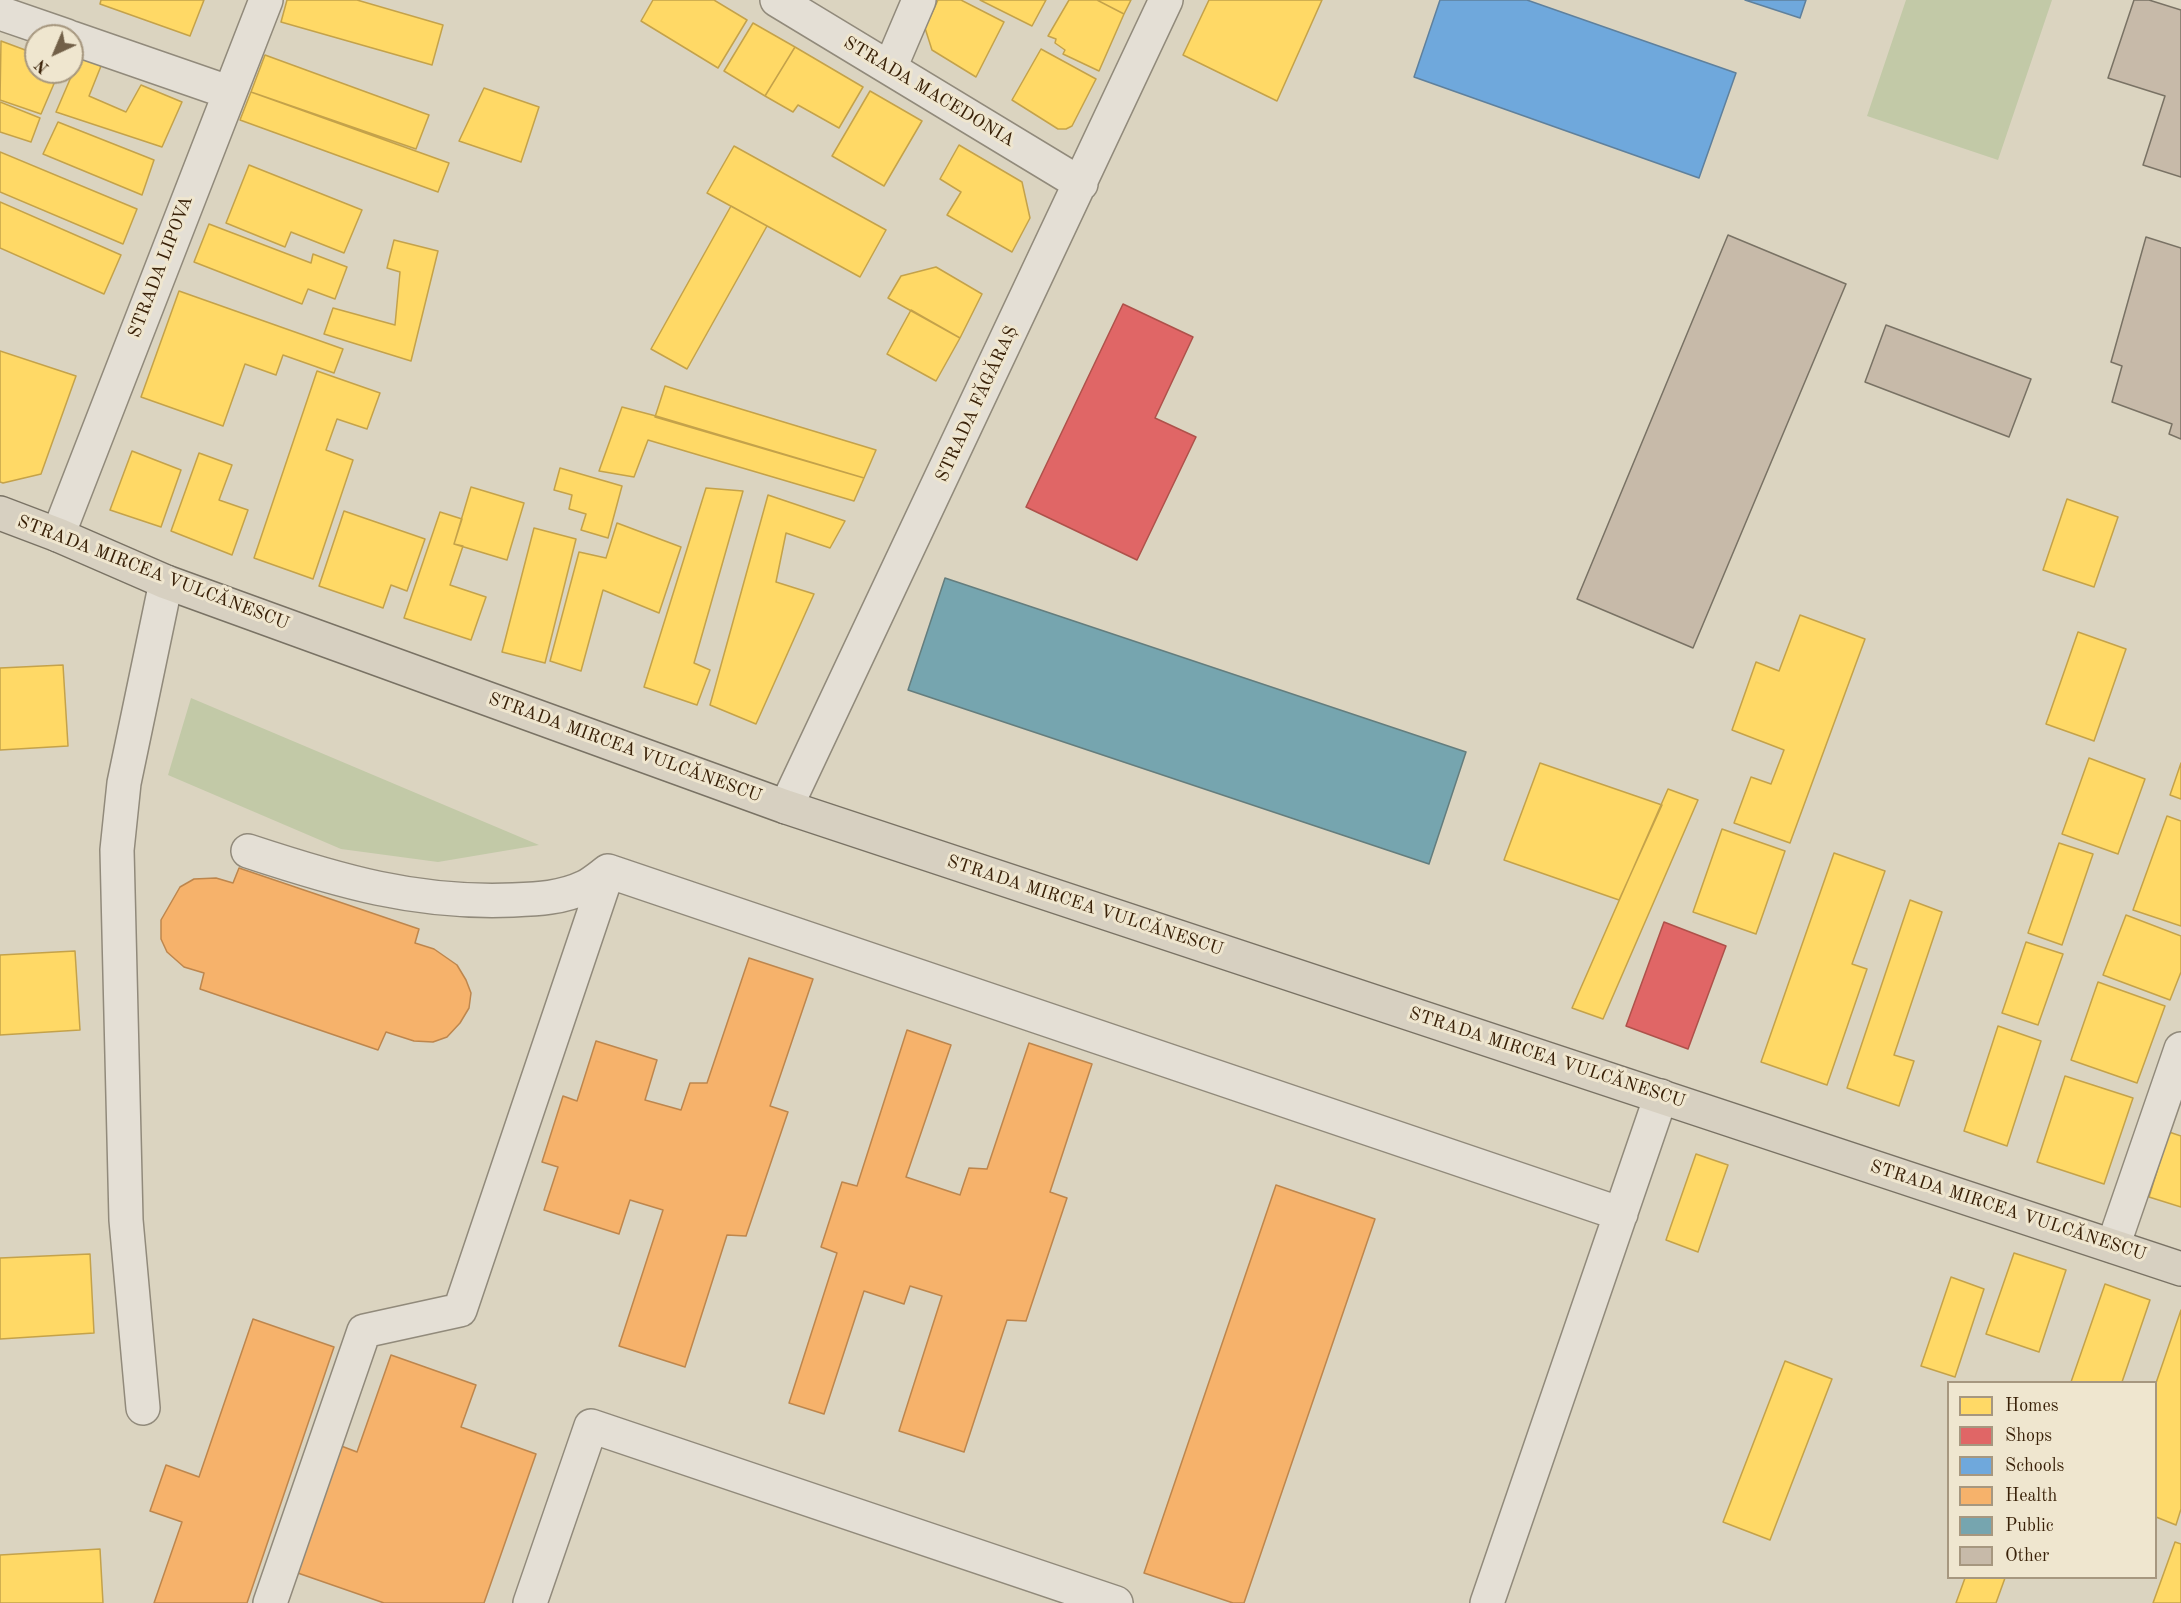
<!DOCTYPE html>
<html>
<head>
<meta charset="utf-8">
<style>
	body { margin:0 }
	#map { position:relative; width:2181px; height:1603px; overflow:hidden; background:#dbd4c0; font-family:"Old Standard TT",serif }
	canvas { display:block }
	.legend { position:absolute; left:1947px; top:1381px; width:210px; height:198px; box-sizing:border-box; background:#efe6cf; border:2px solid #a6977f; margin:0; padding:8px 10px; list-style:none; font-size:18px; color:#392108 }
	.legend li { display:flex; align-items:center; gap:12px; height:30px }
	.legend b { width:30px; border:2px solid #a6977f }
	.north { position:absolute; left:24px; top:24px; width:60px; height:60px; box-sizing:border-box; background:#efe6cf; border:2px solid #a6977f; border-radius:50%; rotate:224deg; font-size:16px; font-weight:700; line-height:24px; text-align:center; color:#392108 }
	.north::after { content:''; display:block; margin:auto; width:21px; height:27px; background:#726048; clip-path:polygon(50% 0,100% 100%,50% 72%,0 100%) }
</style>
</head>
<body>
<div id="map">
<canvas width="2181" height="1603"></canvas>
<ul class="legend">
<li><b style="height:16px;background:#ffd966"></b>Homes</li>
<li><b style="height:16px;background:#e06666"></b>Shops</li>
<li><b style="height:16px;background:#6fa8dc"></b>Schools</li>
<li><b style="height:16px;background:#f6b26b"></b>Health</li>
<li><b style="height:16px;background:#76a5af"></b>Public</li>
<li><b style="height:16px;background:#c7baa9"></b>Other</li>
</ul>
<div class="north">N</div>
</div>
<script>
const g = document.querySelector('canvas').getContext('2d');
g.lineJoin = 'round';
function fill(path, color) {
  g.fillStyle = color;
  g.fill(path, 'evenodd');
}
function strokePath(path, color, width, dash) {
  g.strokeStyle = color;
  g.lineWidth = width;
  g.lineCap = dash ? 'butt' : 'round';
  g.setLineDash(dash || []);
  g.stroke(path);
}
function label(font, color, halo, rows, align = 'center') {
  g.font = font + ' "Old Standard TT",serif';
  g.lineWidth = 6;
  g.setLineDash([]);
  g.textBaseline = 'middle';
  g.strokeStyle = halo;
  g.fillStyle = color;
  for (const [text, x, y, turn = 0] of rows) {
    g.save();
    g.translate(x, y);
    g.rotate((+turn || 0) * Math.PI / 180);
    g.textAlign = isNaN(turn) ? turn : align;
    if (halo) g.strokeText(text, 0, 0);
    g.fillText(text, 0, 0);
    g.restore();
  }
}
const green = new Path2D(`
	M 1906,0 L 2052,0 L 1998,160 L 1867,116 Z
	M 191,698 L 539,845 L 438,862 L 341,849 L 168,775 Z`);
const homes = new Path2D(`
	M 101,0 L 204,0 L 190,36 L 100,4 Z
	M 287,0 L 357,0 L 443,25 L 432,65 L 281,22 Z
	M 653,0 L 714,0 L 747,20 L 718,68 L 641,21 Z
	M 938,0 L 961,0 L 1004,22 L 976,77 L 932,50 L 925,28 Z
	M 980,0 L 1046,0 L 1032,26 Z
	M 1069,0 L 1097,0 L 1124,14 L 1099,71 L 1063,54 L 1065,50 L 1055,43 L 1056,39 L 1048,36 Z
	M 1097,0 L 1131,0 L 1124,14 Z
	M 1209,0 L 1322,0 L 1277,101 L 1183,55 Z
	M 753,23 L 795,47 L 765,96 L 724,71 Z
	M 1,41 L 36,54 L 36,72 L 59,72 L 41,114 L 0,100 Z
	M 795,47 L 863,87 L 839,128 L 798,105 L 793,112 L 765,96 Z
	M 1041,49 L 1096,79 L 1072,126 L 1066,129 L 1058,129 L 1012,100 Z
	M 265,55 L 429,115 L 416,149 L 251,92 Z
	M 80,56 L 101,66 L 89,96 L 126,112 L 141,85 L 182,102 L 162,147 L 56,112 Z
	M 484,88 L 539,107 L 521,162 L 459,141 Z
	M 870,91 L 922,121 L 884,186 L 832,156 Z
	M 251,92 L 449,163 L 438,192 L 240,120 Z
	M 0,102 L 40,118 L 31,142 L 0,132 Z
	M 58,122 L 154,160 L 142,195 L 43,154 Z
	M 959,145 L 1022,182 L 1030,218 L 1012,252 L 947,215 L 961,192 L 940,179 Z
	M 734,146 L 886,230 L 860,277 L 707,193 Z
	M 0,152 L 137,209 L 123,244 L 0,192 Z
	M 249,165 L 362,210 L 344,253 L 291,232 L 285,247 L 226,223 Z
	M 0,202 L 121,255 L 104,294 L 0,248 Z
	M 731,206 L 767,226 L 687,369 L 651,349 Z
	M 209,224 L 311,263 L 313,254 L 347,267 L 335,299 L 308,289 L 302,304 L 194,262 Z
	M 394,240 L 438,251 L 411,361 L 324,334 L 333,308 L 395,325 L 400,272 L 387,268 Z
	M 936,267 L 982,294 L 960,338 L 888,298 L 901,276 Z
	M 179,291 L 343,349 L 334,373 L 283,355 L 276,375 L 245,364 L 223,426 L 141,397 Z
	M 911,310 L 960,338 L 936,381 L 887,354 Z
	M 0,351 L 76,376 L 41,474 L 3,483 L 0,482 Z
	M 317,371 L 380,393 L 367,429 L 337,419 L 326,450 L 353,460 L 313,579 L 254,558 Z
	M 665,386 L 876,450 L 864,478 L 655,417 Z
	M 622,407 L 656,416 L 864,478 L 854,501 L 648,440 L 634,477 L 599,471 Z
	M 132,451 L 181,470 L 161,527 L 110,510 Z
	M 199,453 L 232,465 L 219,500 L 248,510 L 232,555 L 171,531 Z
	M 560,468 L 622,486 L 608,538 L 581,530 L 586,514 L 569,509 L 572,495 L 554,490 Z
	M 471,487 L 524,503 L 507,560 L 454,544 Z
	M 706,488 L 743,491 L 694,663 L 710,670 L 697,705 L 644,687 Z
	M 768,495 L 845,521 L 830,548 L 786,533 L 776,582 L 814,594 L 756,724 L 710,705 Z
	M 2067,499 L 2118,517 L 2094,587 L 2043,570 Z
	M 344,511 L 425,539 L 407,591 L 391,585 L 383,608 L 319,586 Z
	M 440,512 L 462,519 L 454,544 L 463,546 L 450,585 L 486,597 L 471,640 L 404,618 Z
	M 617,523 L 681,547 L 659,613 L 603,590 L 581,671 L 550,661 L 579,552 L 606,558 Z
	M 534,528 L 576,539 L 545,663 L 502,652 Z
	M 1800,615 L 1865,639 L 1790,843 L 1734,823 L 1751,777 L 1771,784 L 1784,750 L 1732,730 L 1756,662 L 1779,671 Z
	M 2078,632 L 2126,649 L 2094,741 L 2046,724 Z
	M 63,665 L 68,746 L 0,750 L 0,668 Z
	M 2089,758 L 2145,779 L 2118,854 L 2062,834 Z
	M 1540,763 L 1662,805 L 1619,900 L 1504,860 Z
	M 2181,763 L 2181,799 L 2170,795 Z
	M 1668,789 L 1698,800 L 1603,1019 L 1572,1008 Z
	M 2167,816 L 2181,821 L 2181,926 L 2133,910 Z
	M 1722,829 L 1785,851 L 1756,934 L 1693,912 Z
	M 2059,843 L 2093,854 L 2062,945 L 2028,933 Z
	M 1834,853 L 1885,871 L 1852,964 L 1867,969 L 1827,1085 L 1761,1062 Z
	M 1910,900 L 1942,912 L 1894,1055 L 1914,1061 L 1899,1106 L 1847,1088 Z
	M 2126,915 L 2181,936 L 2181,972 L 2170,1000 L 2103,975 Z
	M 2026,942 L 2063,954 L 2038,1025 L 2002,1013 Z
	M 75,951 L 80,1030 L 0,1035 L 0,955 Z
	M 2098,982 L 2165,1006 L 2137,1083 L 2071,1060 Z
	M 1998,1026 L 2041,1041 L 2007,1146 L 1964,1131 Z
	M 2065,1076 L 2133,1098 L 2104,1184 L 2037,1162 Z
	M 2169,1132 L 2181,1136 L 2181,1207 L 2149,1197 Z
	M 1696,1154 L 1728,1165 L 1698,1252 L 1666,1240 Z
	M 2014,1253 L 2066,1270 L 2039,1352 L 1986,1334 Z
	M 90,1254 L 94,1333 L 0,1339 L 0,1258 Z
	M 1951,1277 L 1984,1289 L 1955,1377 L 1921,1366 Z
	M 2105,1284 L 2150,1300 L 2122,1382 L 2071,1382 Z
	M 2181,1310 L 2181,1509 L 2176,1525 L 2156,1517 L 2156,1383 Z
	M 1785,1361 L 1832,1379 L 1770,1540 L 1723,1522 Z
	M 2175,1542 L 2181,1544 L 2181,1603 L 2153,1603 Z
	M 100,1549 L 103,1603 L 0,1603 L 0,1555 Z
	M 1965,1578 L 2005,1578 L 1996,1603 L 1956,1603 Z`);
const shops = new Path2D(`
	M 1123,304 L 1193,337 L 1155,418 L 1196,437 L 1137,560 L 1026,507 Z
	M 1664,922 L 1726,946 L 1688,1049 L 1626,1026 Z`);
const schools = new Path2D(`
	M 1440,0 L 1527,0 L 1736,73 L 1699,178 L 1414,77 Z
	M 1745,0 L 1806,0 L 1800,18 Z`);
const health = new Path2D(`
	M 239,868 L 419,929 L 415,943 L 434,949 L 457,965 L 466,980 L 471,993 L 469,1008 L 460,1023 L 447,1037 L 433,1042 L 414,1041 L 386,1032 L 378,1050 L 200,989 L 204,973 L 184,967 L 167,952 L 161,939 L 161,920 L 180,887 L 194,879 L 216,878 L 233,883 Z
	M 749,958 L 813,979 L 770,1106 L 788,1112 L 746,1236 L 727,1235 L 685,1367 L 619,1346 L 663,1210 L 630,1200 L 619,1234 L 544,1210 L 558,1167 L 542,1162 L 563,1096 L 577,1101 L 596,1041 L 657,1060 L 645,1100 L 681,1110 L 690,1083 L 707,1083 Z
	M 907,1030 L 951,1045 L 906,1177 L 960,1195 L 969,1168 L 987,1169 L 1029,1043 L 1092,1064 L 1050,1192 L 1067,1198 L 1026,1321 L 1007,1320 L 964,1452 L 899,1431 L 942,1296 L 910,1286 L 904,1304 L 864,1291 L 824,1414 L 789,1403 L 837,1253 L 821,1247 L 842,1182 L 857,1186 Z
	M 1276,1185 L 1375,1219 L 1244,1603 L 1233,1603 L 1144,1573 Z
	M 253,1319 L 334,1347 L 247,1603 L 154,1603 L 182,1522 L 150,1511 L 166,1465 L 199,1477 Z
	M 391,1355 L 476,1385 L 461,1427 L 536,1454 L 484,1603 L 384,1603 L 292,1571 L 336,1444 L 357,1452 Z`);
const public = new Path2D(`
	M 945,578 L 1466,752 L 1429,864 L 908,690 Z`);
const building = new Path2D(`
	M 2134,0 L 2149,0 L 2181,10 L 2181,177 L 2143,165 L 2165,96 L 2108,78 Z
	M 1728,235 L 1846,284 L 1693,648 L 1577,599 Z
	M 2146,237 L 2181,248 L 2181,439 L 2169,434 L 2172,424 L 2112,402 L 2122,366 L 2111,362 Z
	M 1886,325 L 2031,379 L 2009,437 L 1865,382 Z`);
const minor = new Path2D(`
	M 777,0 L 1081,184
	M 0,13 L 67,36
	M 72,38 L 228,92
	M 890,68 L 919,0
	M 58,535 L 266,0
	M 786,807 L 1166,0
	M 248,851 C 339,881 416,904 513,900 C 538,899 562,898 585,887 C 593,883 601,876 608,871 L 1621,1214
	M 2113,1246 L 2181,1049
	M 143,1408 L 126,1220 L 117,850 L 124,783 L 166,582
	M 270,1603 L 364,1331 L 460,1310 L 608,871
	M 530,1603 L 591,1426 L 1116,1603
	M 1487,1603 L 1661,1096`);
const major = new Path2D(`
	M 0,513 L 58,535 L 166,582 L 786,807 L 2181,1269`);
const streetNames = [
	["STRADA MACEDONIA",929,92,31],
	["STRADA LIPOVA",161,267,-69],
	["STRADA FĂGĂRAȘ",977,404,-65],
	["STRADA MIRCEA VULCĂNESCU",153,573,21],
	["STRADA MIRCEA VULCĂNESCU",625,748,20],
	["STRADA MIRCEA VULCĂNESCU",1085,906,18],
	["STRADA MIRCEA VULCĂNESCU",1547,1058,18],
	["STRADA MIRCEA VULCĂNESCU",2008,1211,18]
];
fill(green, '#c2c9a7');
fill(homes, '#ffd966');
strokePath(homes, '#c4a24a', 1.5);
fill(shops, '#e06666');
strokePath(shops, '#ae514a', 1.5);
fill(schools, '#6fa8dc');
strokePath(schools, '#5f809c', 1.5);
fill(health, '#f6b26b');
strokePath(health, '#bd864d', 1.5);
fill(public, '#76a5af');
strokePath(public, '#647d7d', 1.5);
fill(building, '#c7baa9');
strokePath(building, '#797264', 1.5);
strokePath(minor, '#918a7b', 36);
strokePath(major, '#797264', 36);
strokePath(minor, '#e4dfd5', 33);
strokePath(major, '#d7d0c1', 33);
label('18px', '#392108', '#efe6cf', streetNames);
</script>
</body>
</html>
